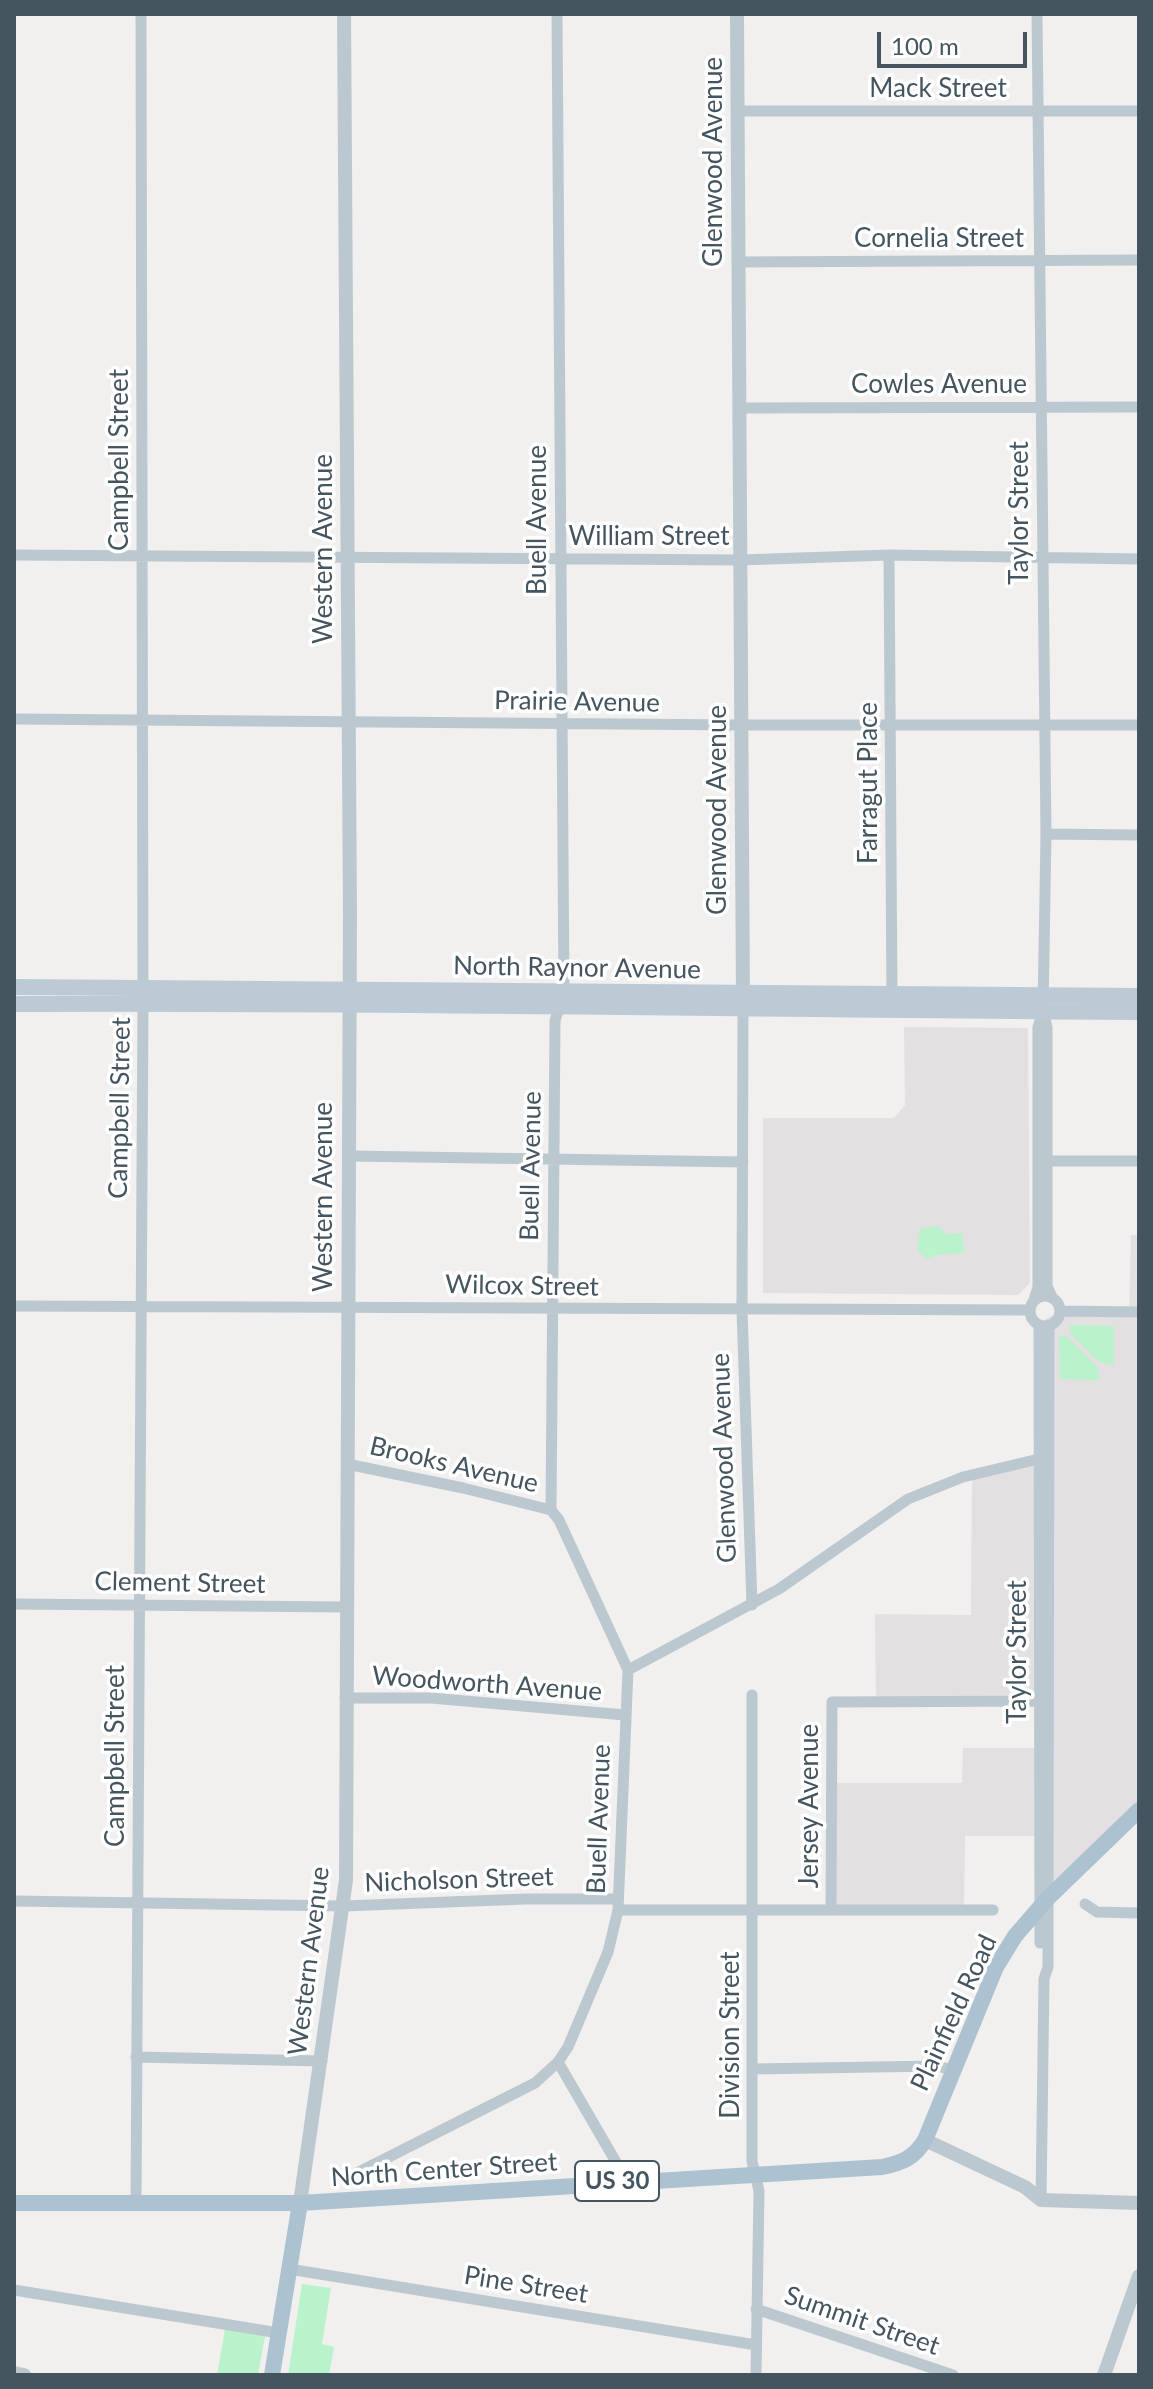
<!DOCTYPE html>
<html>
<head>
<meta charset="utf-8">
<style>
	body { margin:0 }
	#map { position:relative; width:1153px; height:2389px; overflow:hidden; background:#f2efef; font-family:Lato,sans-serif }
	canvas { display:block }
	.frame { position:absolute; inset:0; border:16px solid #45555f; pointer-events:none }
	.scale { position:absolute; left:877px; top:32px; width:150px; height:36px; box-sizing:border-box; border:4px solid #45555f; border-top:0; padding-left:10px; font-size:24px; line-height:28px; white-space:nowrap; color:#45555f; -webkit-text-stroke:6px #fff; paint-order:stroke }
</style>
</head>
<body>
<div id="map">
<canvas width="1153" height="2389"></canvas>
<div class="frame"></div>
<div class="scale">100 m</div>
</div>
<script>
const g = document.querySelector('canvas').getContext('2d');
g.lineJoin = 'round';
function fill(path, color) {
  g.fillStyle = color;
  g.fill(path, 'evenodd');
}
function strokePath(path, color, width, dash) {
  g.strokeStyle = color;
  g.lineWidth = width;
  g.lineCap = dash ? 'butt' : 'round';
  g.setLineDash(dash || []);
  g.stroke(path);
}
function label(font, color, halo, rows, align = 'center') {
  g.font = font + ' Lato,sans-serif';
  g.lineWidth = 7;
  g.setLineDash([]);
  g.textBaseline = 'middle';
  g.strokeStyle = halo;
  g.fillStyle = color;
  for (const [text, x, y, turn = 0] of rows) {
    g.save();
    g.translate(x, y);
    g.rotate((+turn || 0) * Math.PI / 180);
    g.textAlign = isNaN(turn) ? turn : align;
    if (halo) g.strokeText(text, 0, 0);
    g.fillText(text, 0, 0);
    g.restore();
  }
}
const education = new Path2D(`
	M 904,1027 L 1028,1028 L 1030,1283 L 1018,1295 L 763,1293 L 763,1118 L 894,1118 L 905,1105 Z
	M 1131,1235 L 1139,1235 L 1139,1806 L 1050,1892 L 1050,1836 L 965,1836 L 964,1908 L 834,1909 L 834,1783 L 962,1783 L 963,1748 L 1050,1748 L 1049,1701 L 876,1700 L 875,1614 L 971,1615 L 972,1477 L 1043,1461 L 1044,1320 L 1055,1314 L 1129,1315 Z`);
const green = new Path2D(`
	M 938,1226 L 945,1234 L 962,1233 L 964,1253 L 936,1255 L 927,1259 L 917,1250 L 920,1229 Z
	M 1070,1325 L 1114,1326 L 1114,1367 L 1110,1363 L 1100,1363 L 1070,1333 Z
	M 1059,1336 L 1066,1336 L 1097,1367 L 1100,1380 L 1060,1379 Z
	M 302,2284 L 331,2288 L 322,2344 L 334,2347 L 329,2375 L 288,2375 Z
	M 225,2329 L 265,2336 L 258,2375 L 217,2375 Z`);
const minor = new Path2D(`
	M 1037,14 L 1046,834 L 1043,1011 L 1047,1027 L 1047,1286 L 1052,1297
	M 737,111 L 1139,111
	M 738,262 L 1139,260
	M 739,408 L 1139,407
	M 14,555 L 740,560 L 889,555 L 1139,559
	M 889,555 L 892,999
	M 14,719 L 741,725 L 1139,725
	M 1046,834 L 1139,835
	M 743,1010 L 742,1310 L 752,1605
	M 349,1156 L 743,1162
	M 1046,1161 L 1139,1161
	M1030 1311a15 15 0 1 1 30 0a15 15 0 1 1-30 0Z
	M 1034,1300 L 1038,1287 L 1038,1027 L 1043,1012
	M 14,1306 L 1030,1310
	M 1060,1311 L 1139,1312
	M 1039,1325 L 1040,1943
	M 347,1464 L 463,1488 L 551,1510
	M 14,1604 L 346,1607
	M 628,1670 L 779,1589 L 908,1499 L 963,1477 L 1043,1458
	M 752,1695 L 752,2161 L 759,2191 L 756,2375
	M 345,1698 L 431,1698 L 625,1715
	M 14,1901 L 344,1906 L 526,1899 L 618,1899
	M 1085,1904 L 1097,1912 L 1139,1913
	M 831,1909 L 832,1702 L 1047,1701
	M 618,1910 L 993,1910
	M 136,2057 L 322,2061
	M 558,2062 L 627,2181
	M 753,2069 L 937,2066 L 952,2070
	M 359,2172 L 535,2083 L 558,2062 L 568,2047 L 608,1952 L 618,1910 L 628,1670 L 559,1520 L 551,1510 L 555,1021 L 564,991 L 557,14
	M 1041,2200 L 1044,1979 L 1048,1967 L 1048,1898 L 1049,1325
	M 136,2202 L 143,1003 L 141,14
	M 289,2269 L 756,2345
	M 14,2290 L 279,2333
	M 756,2309 L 953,2375`);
const tertiary = new Path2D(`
	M 737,14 L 743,1002
	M 925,2140 L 1025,2187 L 1041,2200 L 1139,2203
	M 300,2203 L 346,1880 L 350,912 L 344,14
	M 14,2373 L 24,2375
	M 1104,2375 L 1139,2276`);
const secondary = new Path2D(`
	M 14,987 L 1139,996
	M 14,1004 C 389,1002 764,1010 1139,1012`);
const primary = new Path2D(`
	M 14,2203 L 300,2203 L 882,2167 C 902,2163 914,2158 925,2140 L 996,1967 L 1015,1936 L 1048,1898 L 1139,1810
	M 272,2375 L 300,2203`);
const shields = [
	[617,2181,84]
];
const shieldNames = [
	["US 30",617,2181]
];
const streetNames = [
	["Mack Street",938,89],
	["Glenwood Avenue",714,162,-90],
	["Cornelia Street",939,239],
	["Cowles Avenue",939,385],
	["Campbell Street",120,460,-90],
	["Taylor Street",1020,513,-90],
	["Buell Avenue",538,520,-90],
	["William Street",649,537],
	["Western Avenue",324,549,-90],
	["Prairie Avenue",577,702,1],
	["Farragut Place",869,783,-90],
	["Glenwood Avenue",718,810,-90],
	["North Raynor Avenue",577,968,1],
	["Campbell Street",120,1108,-89],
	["Buell Avenue",531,1166,-89],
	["Western Avenue",324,1197,-90],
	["Wilcox Street",522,1286,1],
	["Glenwood Avenue",724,1458,-92],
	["Brooks Avenue",454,1465,13],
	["Clement Street",180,1583,1],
	["Taylor Street",1018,1652,-90],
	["Woodworth Avenue",487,1684,4],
	["Campbell Street",116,1756,-90],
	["Jersey Avenue",810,1806,-90],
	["Buell Avenue",599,1819,-88],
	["Nicholson Street",459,1880,-2],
	["Western Avenue",309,1961,-83],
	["Plainfield Road",954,2013,-65],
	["Division Street",731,2035,-90],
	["North Center Street",444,2170,-4],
	["Pine Street",526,2285,9],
	["Summit Street",862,2321,19]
];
fill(education, '#e3e0e1');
fill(green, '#baf3cb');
strokePath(minor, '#bcc8d0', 11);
strokePath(tertiary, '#bcc8d0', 14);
strokePath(secondary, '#bbcad5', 16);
strokePath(primary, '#acc2d1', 16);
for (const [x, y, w] of shields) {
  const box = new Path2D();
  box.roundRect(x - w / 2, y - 20, w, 40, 6);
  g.fillStyle = '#fff';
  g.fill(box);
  strokePath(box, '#45555f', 2);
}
label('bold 24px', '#45555f', null, shieldNames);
label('26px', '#45555f', '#fff', streetNames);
</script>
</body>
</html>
